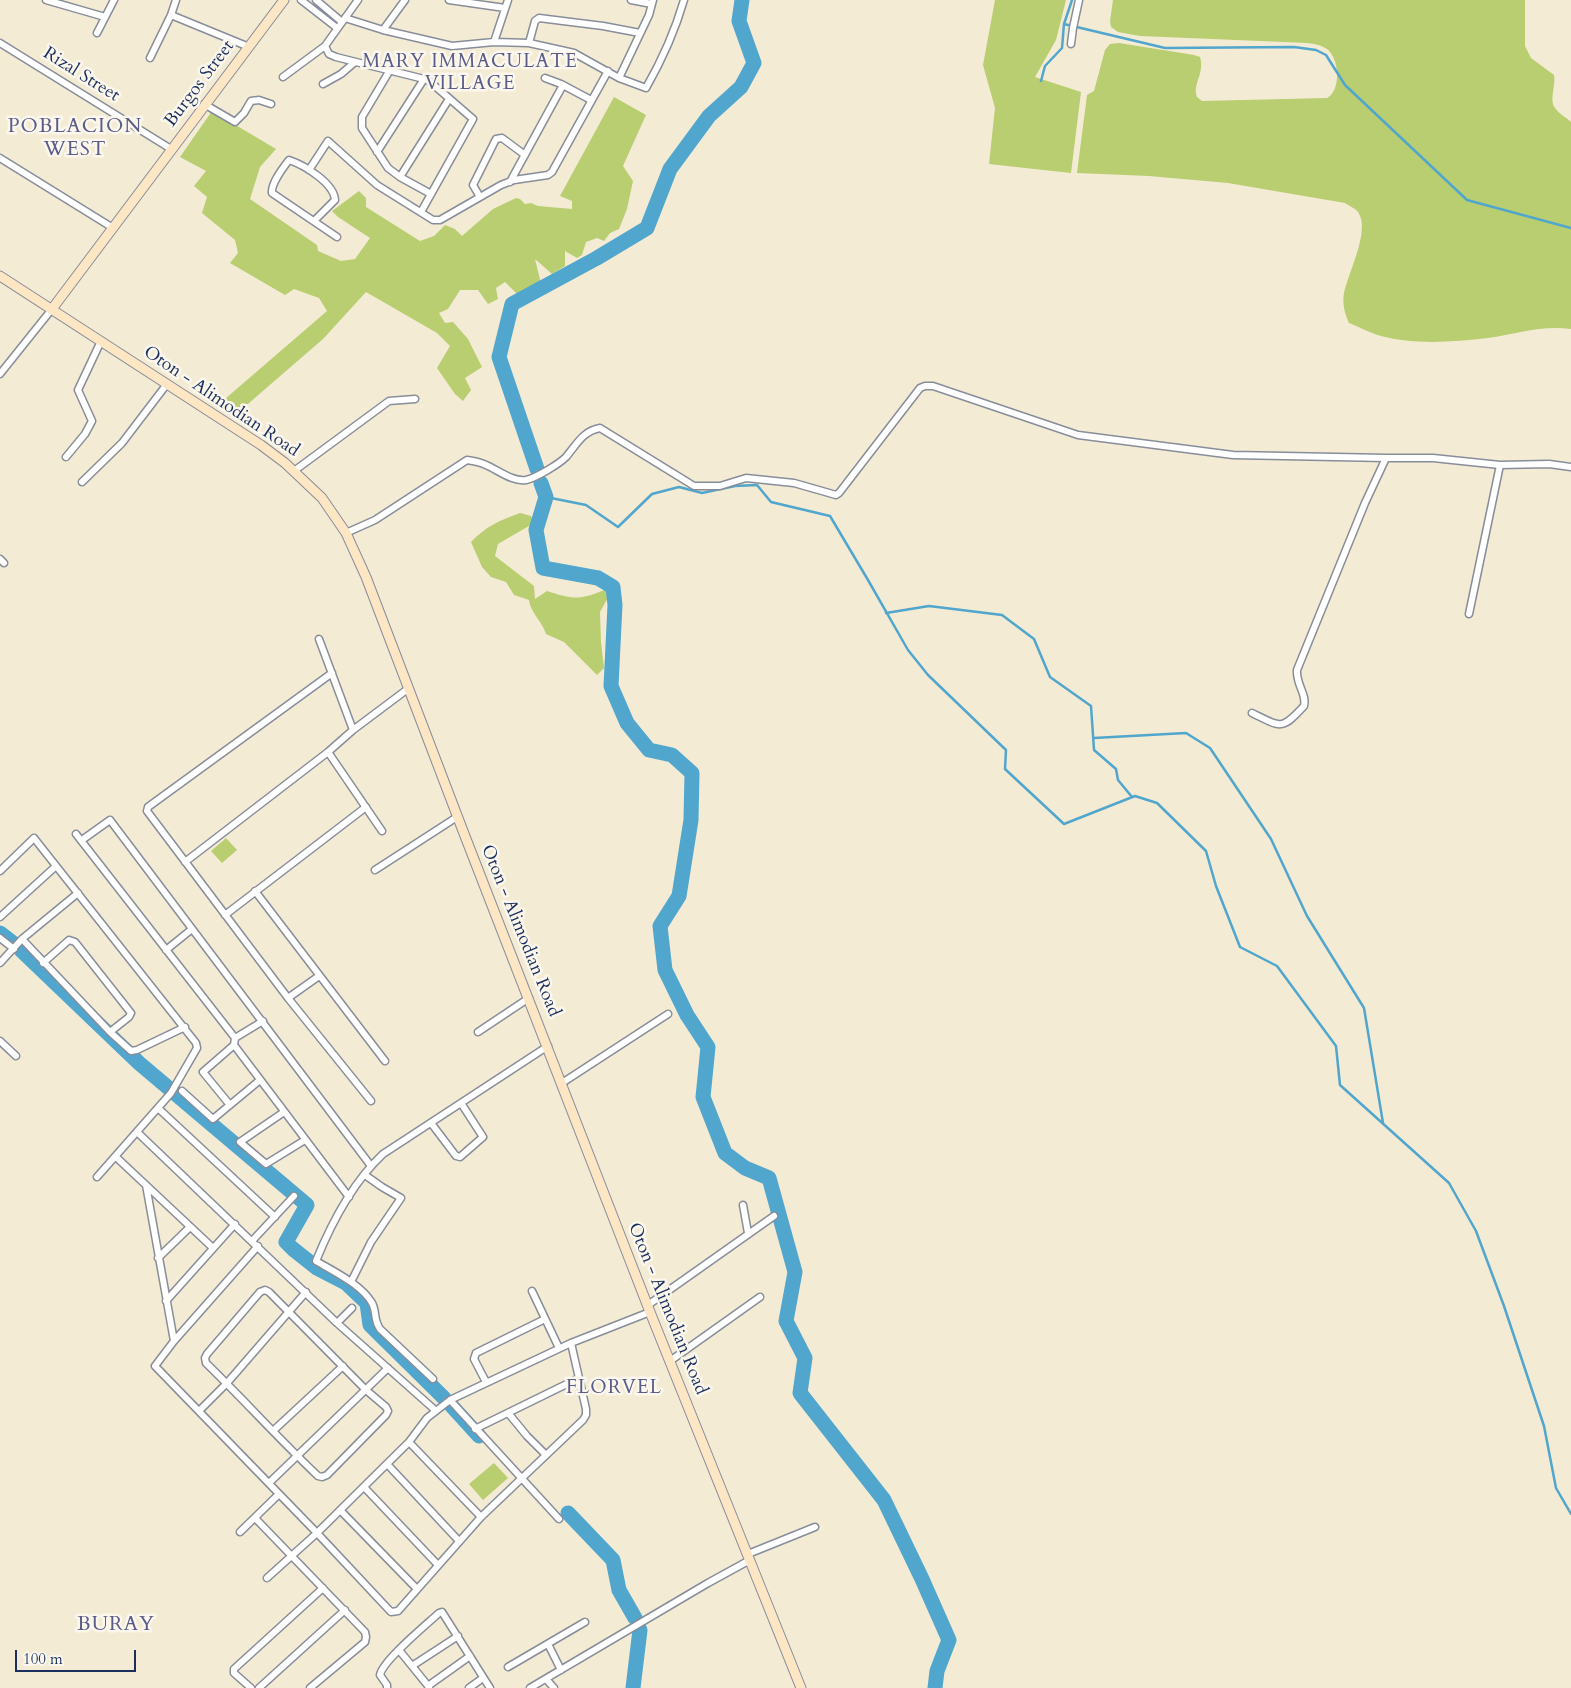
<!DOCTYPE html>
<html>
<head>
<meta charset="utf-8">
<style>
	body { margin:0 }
	#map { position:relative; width:1571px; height:1688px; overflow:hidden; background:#f4ebd5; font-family:Cardo,serif }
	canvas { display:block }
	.scale { position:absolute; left:15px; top:1650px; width:121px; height:22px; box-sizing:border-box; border:2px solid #1b2f5e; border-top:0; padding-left:6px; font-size:15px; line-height:18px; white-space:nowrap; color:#1b2f5e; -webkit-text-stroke:4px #fbf7ec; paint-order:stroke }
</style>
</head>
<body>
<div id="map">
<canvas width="1571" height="1688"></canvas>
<div class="scale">100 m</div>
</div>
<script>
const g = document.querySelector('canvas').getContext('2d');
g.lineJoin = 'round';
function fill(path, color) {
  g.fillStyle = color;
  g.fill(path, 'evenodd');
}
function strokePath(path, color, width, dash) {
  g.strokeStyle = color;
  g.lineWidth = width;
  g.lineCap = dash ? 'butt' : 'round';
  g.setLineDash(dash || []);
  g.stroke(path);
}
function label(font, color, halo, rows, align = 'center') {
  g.font = font + ' Cardo,serif';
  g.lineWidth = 5;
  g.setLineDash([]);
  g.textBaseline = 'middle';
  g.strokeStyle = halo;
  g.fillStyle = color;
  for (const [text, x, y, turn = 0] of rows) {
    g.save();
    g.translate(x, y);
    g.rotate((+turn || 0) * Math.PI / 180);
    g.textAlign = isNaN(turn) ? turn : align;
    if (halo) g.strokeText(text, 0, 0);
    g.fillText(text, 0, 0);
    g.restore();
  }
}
const green = new Path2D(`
	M 995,0 L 1066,0 L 1056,40 L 1035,77 L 1081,92 L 1071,173 L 989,164 L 995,108 L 983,65 Z
	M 1113,0 L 1525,0 L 1525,46 L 1531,58 L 1554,75 C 1556,85 1549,100 1555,108 C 1559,114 1566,117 1571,122 L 1571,329 C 1542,325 1516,334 1488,338 C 1453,342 1415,345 1381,336 C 1370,333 1359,327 1349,323 C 1345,314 1342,304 1344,293 C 1348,273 1371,230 1358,212 C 1355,208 1349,206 1345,203 L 1228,183 L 1149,176 L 1077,173 L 1087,95 L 1094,91 L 1105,50 L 1110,44 L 1119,43 L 1194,55 L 1200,57 C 1205,74 1192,84 1197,97 L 1202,101 L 1327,98 C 1341,91 1340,59 1327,49 C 1321,45 1314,44 1308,43 L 1140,36 L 1118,32 L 1111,27 L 1110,21 Z
	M 614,97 L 646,115 L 623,166 L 633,181 L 627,209 L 619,229 L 610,233 L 604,241 L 597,238 L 586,242 L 582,255 L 577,258 L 565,251 L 565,266 L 552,274 L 535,259 L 543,292 L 524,301 L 505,282 L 496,288 L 498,299 L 488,304 L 478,290 L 460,290 L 448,309 L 439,313 L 445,323 L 453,322 L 468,339 L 482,367 L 465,378 L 471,390 L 463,401 L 455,394 L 437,368 L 450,346 L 437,333 L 366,292 L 323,339 L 234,416 L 218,405 L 327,311 L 319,298 L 294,289 L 285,295 L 230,263 L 238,253 L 235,240 L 202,213 L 207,197 L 194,186 L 206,171 L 180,157 L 212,111 L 276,149 L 260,167 L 250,199 L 317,245 L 318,251 L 341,261 L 355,259 L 370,238 L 338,217 L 332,211 L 359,191 L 366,198 L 366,207 L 420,241 L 434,236 L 445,225 L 455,229 L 462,236 L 493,209 L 516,198 L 520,199 L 525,204 L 531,203 L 538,206 L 572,209 L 572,201 L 560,196 Z
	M 520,513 L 531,516 L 534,523 L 498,544 L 495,556 L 534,586 L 535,599 L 547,591 C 574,600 580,600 607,589 L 610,594 L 600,612 L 601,642 L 604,668 L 597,675 L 564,642 L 546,634 C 542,621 530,612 529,600 L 514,595 L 506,582 L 491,577 L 482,567 L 471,542 C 485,527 500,520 520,513 Z
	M 226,838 L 237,850 L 222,863 L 211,851 Z
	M 494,1463 L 508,1478 L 483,1500 L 469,1484 Z`);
const stream = new Path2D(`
	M 1064,24 L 1165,48 L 1294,47 L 1316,50 L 1326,55 L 1345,85 L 1467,200 L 1571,228
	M 1041,81 L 1045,66 L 1062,48 L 1064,24 L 1072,0
	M 546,497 L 586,505 L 618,527 L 652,494 L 679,487 L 702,493 L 735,486 L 757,485 L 771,502 L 830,516 L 868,580 L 908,650 L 928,675 L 1006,750 L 1005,769 L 1064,824 L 1135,796 L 1157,803 L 1206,851 L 1216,886 L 1240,947 L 1277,966 L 1336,1046 L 1340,1085 L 1449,1183 L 1476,1231 L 1504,1306 L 1544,1426 L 1556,1488 L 1571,1514
	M 886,613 L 929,606 L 1002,615 L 1034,639 L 1050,677 L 1091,706 L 1094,750 L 1116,769 L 1118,780 L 1132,797
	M 1094,738 L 1186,733 L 1210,748 L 1271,839 L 1307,916 L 1364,1008 L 1383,1123`);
const river = new Path2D(`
	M 537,469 L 499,357 L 512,304 L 597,258 L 647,228 L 670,169 L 709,116 L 741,87 L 754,63 L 739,21 L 742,0
	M 541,483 L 546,497 L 536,530 L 543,568 L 598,578 L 613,587 L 615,605 L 611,686 L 627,723 L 649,750 L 672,755 L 692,773 L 691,820 L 679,896 L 660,926 L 665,970 L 687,1015 L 708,1047 L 703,1097 L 725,1153 L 745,1168 L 769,1178 L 795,1272 L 786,1321 L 805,1358 L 800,1393 L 884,1500 L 922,1579 L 949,1640 L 937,1671 L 935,1688
	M 0,933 L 13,943
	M 21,950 L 139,1063 L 307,1205 L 286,1242 L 293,1249 L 317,1268 L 346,1283 L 367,1303 L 370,1325 L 444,1398
	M 449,1403 L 479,1436
	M 568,1513 L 613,1560 L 619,1590 L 635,1618
	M 633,1688 L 640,1630`);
const street = new Path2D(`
	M 46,0 L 105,17
	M 301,0 L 337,28
	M 316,0 L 342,22
	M 449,0 L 505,8
	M 631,0 L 652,4
	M 171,15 L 249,47
	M 345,18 L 383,30 L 452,46 L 494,42 L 529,43 L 574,53 L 619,78 L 646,88 C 662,60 675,31 684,0
	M 383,30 L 405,0
	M 97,33 L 114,0
	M 494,42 L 508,0
	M 0,43 L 171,149
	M 529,43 L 535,21 L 539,18 L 603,26 L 640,33
	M 1071,44 L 1073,28 L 1079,0
	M 325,46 L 329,54 L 336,57 L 428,80 L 473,119 L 421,212
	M 150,58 L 171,15 L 176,0
	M 390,70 L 362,117 L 362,128 L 388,168 L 400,177 L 431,194
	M 283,77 L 325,46 L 358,0
	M 545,78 L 561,84 L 591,100
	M 619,78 L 649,15 L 653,0
	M 323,84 L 341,74 L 355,62
	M 204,104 L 235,122 L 244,113 L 251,101 L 259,100 L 271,104
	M 377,152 L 424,79
	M 0,158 L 113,228
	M 309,170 L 328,141 L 377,185 L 433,220 L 440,220 L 501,185 L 514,180 L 548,175 L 552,172 L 608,71
	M 400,177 L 449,99
	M 510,182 L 563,85
	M 480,197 L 473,185 L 496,139 L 502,138 L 525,155
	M 315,220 L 335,200 C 334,183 304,165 289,160 C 283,168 271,183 272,193 L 337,237
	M 0,374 L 52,309
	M 66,457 L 85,434 L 92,421 L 78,390 L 101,341
	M 1386,458 L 1433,458 L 1500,465
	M 294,471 L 389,401 L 415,399
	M 82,482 L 122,443 L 167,384
	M 346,533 L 375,520 L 467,460 C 474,461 480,462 486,465 C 498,470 512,482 526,480 C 536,478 559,464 566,457 C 577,444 583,431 600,428 L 694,486 L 720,486 L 746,478 L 794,483 L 836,495 L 839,493 L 920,388 L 925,386 L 933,386 L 1078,435 L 1233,455 L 1386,458 L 1365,503 L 1297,670 C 1296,685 1307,694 1304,706 C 1281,731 1281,727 1252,713
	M 0,559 L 4,563
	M 1469,614 L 1500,465 L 1549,464 L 1571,467
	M 319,639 L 353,730
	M 332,673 L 148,807 L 147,811 L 288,998 L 371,1101
	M 328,752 L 382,831
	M 76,834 L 235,1038 L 234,1045 L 349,1197
	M 82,840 L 110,820 L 371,1166
	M 185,862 L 328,752 L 353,730 L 409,688
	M 375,870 L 457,817
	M 0,871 L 34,838 L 196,1043 L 197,1048 L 171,1093 L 97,1177
	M 255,891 L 385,1061
	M 225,915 L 366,807
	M 0,917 L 56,866
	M 0,938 L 14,949
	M 22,939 L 110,1032 L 131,1051 L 137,1050 L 185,1027
	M 166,950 L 192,929
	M 0,963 L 22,939 L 78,893
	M 43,963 L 69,940 L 75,942 L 131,1013 L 129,1017 L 110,1032
	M 288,998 L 319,976
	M 478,1032 L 529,998
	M 235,1038 L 263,1021
	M 0,1041 L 16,1056
	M 562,1083 L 668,1014
	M 182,1091 L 213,1119 L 260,1080
	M 230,1105 L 203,1072 L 234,1045
	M 159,1109 L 275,1217
	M 284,1112 L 240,1142 L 266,1164 L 305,1140
	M 431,1123 L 456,1156 L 460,1157 L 483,1137 L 461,1103
	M 137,1132 L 337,1323 L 435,1410
	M 116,1157 L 213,1248
	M 146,1185 L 174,1341
	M 743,1205 L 748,1233
	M 252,1241 L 294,1196
	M 258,1246 L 174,1341 L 155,1366 L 317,1533 L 391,1612 L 398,1611 L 481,1517 L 583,1420 L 586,1415 L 586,1409 L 571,1343
	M 158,1258 L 190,1227
	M 351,1282 L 371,1242 L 401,1198 L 382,1187 L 365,1175
	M 265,1290 L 269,1292 L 366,1390 L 386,1407 L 388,1411 L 386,1415 L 327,1475 L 322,1477 L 318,1476 C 279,1439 244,1400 206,1363 L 205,1358 L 207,1354 L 260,1292 Z
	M 532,1291 L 559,1348
	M 166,1301 L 235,1224
	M 648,1305 L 774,1216
	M 337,1323 L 352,1308
	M 670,1361 L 760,1297
	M 433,1379 L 380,1329 C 373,1319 377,1312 372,1303 C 362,1285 333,1271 316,1261 C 331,1224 354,1181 383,1154 L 548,1046
	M 486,1382 L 474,1359 L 476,1353 L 545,1319
	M 450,1400 L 559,1519
	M 199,1411 L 227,1383 L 306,1292
	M 509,1414 L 527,1436 L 545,1454
	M 475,1429 L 579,1378
	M 274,1430 L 343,1366
	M 409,1442 L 481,1517
	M 387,1464 L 459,1541
	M 269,1483 L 388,1368
	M 364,1487 L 438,1565
	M 340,1510 L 417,1589
	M 255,1518 L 365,1632 L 366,1637 L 365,1642 L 310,1688
	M 240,1532 L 279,1494
	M 748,1554 L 815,1527
	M 267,1578 L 317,1533 L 409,1442 L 427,1418 L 450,1400 L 571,1343 L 650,1312
	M 548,1644 L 561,1670
	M 399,1650 L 429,1687
	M 412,1666 L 458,1636
	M 508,1667 L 585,1622
	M 546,1679 L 554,1688
	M 428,1686 L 470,1656
	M 251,1688 L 234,1673 L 234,1669 L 323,1588
	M 259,1688 L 345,1610
	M 387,1688 L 387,1685 L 380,1675 C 382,1661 426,1625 439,1613 L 442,1612 L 490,1688
	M 469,1688 L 483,1678
	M 530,1688 L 708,1583 L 750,1560`);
const secondary = new Path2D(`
	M 0,276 L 261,445 L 285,463 L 322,498 L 346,533 L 366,577 L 463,831 L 650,1312 L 801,1688
	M 52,309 L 284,0`);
const streetNames = [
	["Rizal Street",81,75,32],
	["Burgos Street",200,84,-53],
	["Oton - Alimodian Road",221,402,34],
	["Oton - Alimodian Road",520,931,68],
	["Oton - Alimodian Road",667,1309,68]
];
const neighbourhoodNames = [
	["MARY IMMACULATE",470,63],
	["VILLAGE",470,85],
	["FLORVEL",614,1389]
];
const quarterNames = [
	["POBLACION",75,127],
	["WEST",75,150],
	["BURAY",116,1625]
];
fill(green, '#b9cd71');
strokePath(stream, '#50a6cd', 2.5);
strokePath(river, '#50a6cd', 15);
strokePath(street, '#888d9a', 9);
strokePath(secondary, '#888d9a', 11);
strokePath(street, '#fff', 6);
strokePath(secondary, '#fce6c4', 9);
label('18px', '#1b2f5e', '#fbf7ec', streetNames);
g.letterSpacing = '1px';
label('19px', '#5a5c8a', '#fbf7ec', neighbourhoodNames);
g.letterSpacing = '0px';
g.letterSpacing = '1px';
label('20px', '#5a5c8a', '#fbf7ec', quarterNames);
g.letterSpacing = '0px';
</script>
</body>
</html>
